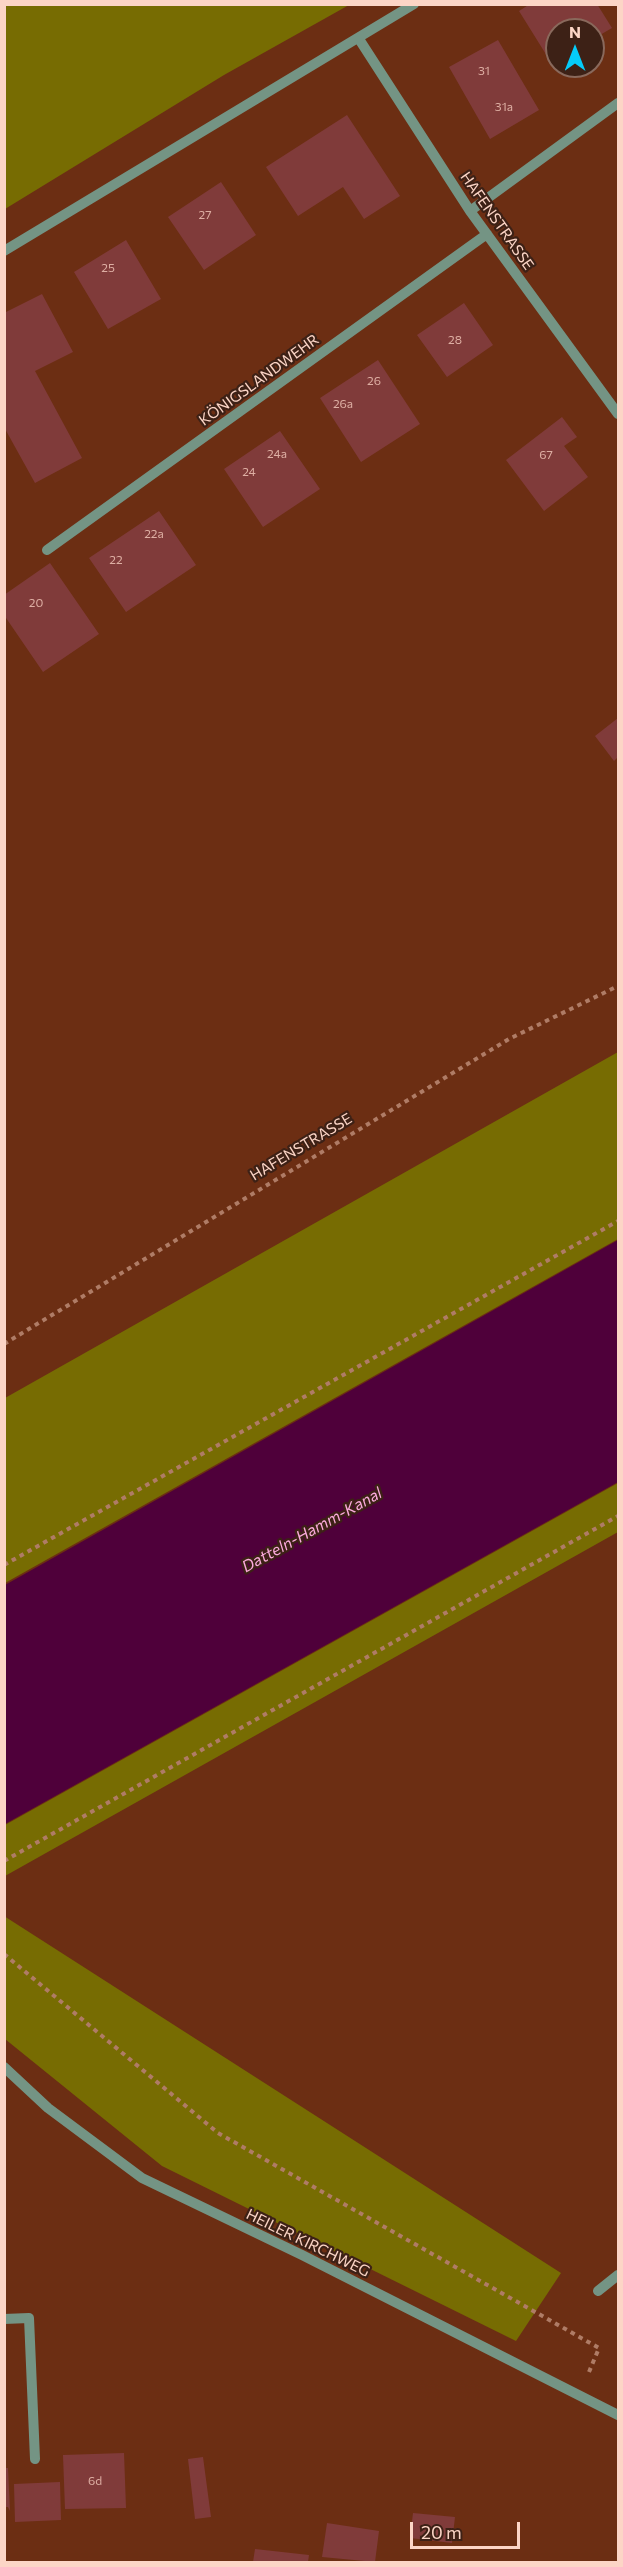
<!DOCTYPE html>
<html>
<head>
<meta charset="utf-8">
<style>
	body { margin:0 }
	#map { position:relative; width:623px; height:2567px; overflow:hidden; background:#6c2e13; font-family:Commissioner,sans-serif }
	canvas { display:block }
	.frame { position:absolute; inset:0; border:6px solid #fcd5c6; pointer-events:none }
	.north { position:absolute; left:545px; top:18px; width:60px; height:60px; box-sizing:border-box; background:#3d2116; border:2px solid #89695c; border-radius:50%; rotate:0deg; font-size:16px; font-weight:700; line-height:24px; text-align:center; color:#fcd5c6 }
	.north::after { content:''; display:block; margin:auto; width:21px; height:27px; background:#05cbf9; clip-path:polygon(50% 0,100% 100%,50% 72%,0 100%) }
	.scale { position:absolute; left:410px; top:2522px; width:110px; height:27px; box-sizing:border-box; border:3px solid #fcd5c6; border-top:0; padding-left:8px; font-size:18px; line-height:21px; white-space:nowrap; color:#fcd5c6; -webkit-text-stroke:4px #3d2116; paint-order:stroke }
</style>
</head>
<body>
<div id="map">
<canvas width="623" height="2567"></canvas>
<div class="frame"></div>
<div class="north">N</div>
<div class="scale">20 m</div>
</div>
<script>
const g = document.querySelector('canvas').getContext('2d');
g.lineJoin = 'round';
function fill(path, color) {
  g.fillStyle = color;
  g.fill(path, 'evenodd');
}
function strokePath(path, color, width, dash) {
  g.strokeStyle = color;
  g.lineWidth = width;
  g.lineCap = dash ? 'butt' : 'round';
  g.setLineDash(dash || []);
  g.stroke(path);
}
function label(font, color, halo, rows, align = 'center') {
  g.font = font + ' Commissioner,sans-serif';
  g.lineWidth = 4.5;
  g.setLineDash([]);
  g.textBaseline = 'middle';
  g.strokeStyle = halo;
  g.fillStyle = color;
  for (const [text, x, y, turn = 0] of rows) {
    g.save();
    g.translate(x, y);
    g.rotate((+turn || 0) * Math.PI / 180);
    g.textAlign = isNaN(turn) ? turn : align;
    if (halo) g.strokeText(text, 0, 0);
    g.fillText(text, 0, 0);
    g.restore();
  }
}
const green = new Path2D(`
	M 5,4 L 349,4 L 349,5 L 224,75 L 5,209 Z
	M 618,1052 L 618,1239 L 5,1583 L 5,1398 Z
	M 618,1483 L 618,1532 L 5,1876 L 5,1825 Z
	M 4,1916 L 561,2273 L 516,2341 L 162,2166 L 5,2039 Z`);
const water = new Path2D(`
	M 618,1240 L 618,1482 L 5,1824 L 5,1585 Z`);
const building = new Path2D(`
	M 530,4 L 597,4 L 612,28 L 593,39 L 593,30 L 557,30 L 557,61 L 552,64 L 519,11 Z
	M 498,40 L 539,110 L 490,139 L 449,67 Z
	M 347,115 L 400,196 L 364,219 L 343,187 L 298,216 L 266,167 Z
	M 221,182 L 256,235 L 204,270 L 168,217 Z
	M 126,240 L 161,299 L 108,329 L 74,272 Z
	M 42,294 L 73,352 L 35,371 L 82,458 L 35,483 L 4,427 L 4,313 Z
	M 464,303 L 493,345 L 447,377 L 417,335 Z
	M 378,360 L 420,424 L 361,462 L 320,398 Z
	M 562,417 L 577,437 L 564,446 L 588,477 L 544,511 L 506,460 Z
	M 280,431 L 320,489 L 263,527 L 224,469 Z
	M 159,511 L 196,565 L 126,612 L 89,558 Z
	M 50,563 L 99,634 L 43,672 L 4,615 L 4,595 Z
	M 618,718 L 618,757 L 614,761 L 595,736 Z
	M 124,2453 L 126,2508 L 65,2509 L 63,2455 Z
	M 203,2457 L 211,2517 L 195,2519 L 188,2459 Z
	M 4,2468 L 8,2468 L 10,2511 L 8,2507 L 4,2507 Z
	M 60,2482 L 61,2520 L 15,2522 L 14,2484 Z
	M 413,2513 L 455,2517 L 452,2543 L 410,2538 Z
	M 327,2523 L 379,2531 L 375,2562 L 322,2557 Z
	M 255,2549 L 309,2555 L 308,2562 L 253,2562 Z`);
const path = new Path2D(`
	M 4,1344 L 509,1039 L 618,986
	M 4,1565 L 618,1221
	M 4,1861 L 618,1516
	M 4,1954 L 218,2133 L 599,2348 L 589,2372`);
const minor = new Path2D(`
	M 359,39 L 470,211 L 618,414
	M 470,211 L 618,103
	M 4,251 L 414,4
	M 47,550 L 487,234
	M 4,2067 L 48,2108 L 142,2178 L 302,2255 L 618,2415
	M 598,2291 L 618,2275
	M 4,2319 L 29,2318 L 35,2459`);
const numberNames = [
	["31",484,71],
	["31a",504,107],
	["27",205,215],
	["25",108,268],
	["28",455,340],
	["26",374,381],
	["26a",343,404],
	["24a",277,454],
	["67",546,455],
	["24",249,472],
	["22a",154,534],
	["22",116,560],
	["20",36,603],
	["6d",95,2481]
];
const streetNames = [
	["HAFENSTRASSE",497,221,55],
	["KÖNIGSLANDWEHR",259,380,-36],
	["HAFENSTRASSE",301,1147,-31],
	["HEILER KIRCHWEG",308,2243,26]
];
const waterNames = [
	["Datteln-Hamm-Kanal",312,1530,-29]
];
fill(green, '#776c02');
fill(water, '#4f003a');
fill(building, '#803b3a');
strokePath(path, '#af7c66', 4, [4.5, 4.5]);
strokePath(minor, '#749484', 10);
label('12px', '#ddaea3', null, numberNames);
label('15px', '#fcd5c6', '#3d2116', streetNames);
label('italic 16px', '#fbaadc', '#3d2116', waterNames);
</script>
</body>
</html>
